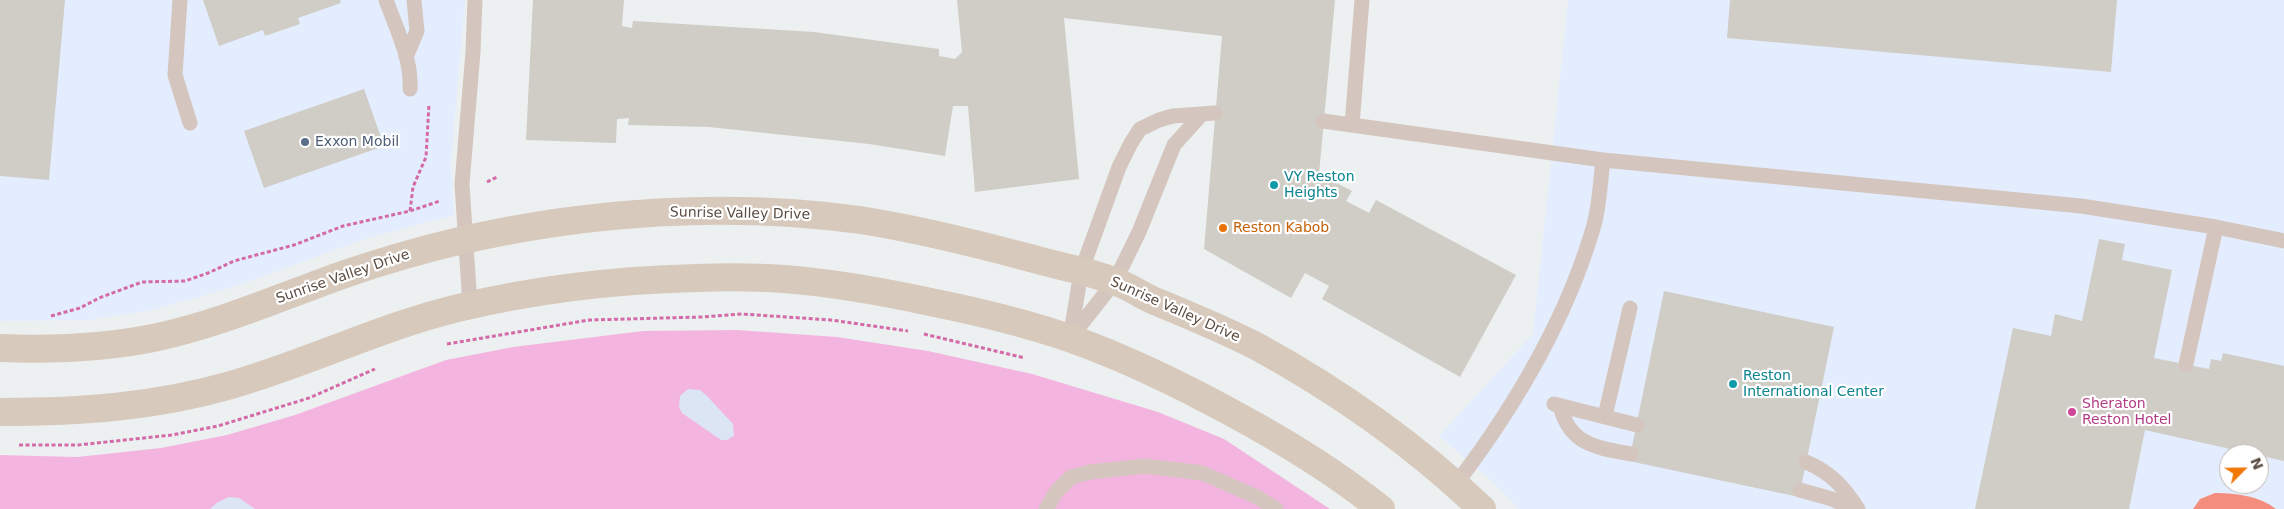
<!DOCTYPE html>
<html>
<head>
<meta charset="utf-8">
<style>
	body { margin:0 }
	#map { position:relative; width:2284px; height:509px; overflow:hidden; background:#ecf0f0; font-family:"DejaVu Sans",sans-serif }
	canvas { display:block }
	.north { position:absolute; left:2219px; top:444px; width:50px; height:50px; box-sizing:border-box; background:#fff; border:1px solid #beb8b4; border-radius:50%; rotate:67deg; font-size:14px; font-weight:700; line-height:20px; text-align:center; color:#5c4d43 }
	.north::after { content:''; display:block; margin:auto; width:18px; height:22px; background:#f07706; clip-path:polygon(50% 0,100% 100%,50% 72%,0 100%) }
</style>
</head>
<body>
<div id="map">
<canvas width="2284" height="509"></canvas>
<div class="north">N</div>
</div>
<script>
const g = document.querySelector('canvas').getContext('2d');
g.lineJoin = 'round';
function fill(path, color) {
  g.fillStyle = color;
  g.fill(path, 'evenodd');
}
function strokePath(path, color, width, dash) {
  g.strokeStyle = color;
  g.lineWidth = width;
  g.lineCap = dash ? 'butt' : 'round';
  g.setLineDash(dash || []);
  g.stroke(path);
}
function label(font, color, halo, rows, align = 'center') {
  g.font = font + ' "DejaVu Sans",sans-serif';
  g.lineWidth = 4.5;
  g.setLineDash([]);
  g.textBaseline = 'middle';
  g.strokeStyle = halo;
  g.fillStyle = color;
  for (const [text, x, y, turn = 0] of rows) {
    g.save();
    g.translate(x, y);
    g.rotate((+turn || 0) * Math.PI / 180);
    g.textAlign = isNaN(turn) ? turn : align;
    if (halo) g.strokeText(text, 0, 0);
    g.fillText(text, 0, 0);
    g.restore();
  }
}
const commercial = new Path2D(`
	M 0,0 L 465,0 L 451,163 L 454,215 L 368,238 L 237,286 L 152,310 L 89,320 L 0,321 Z
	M 1568,0 L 2284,0 L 2284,509 L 1519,509 L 1486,476 L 1439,436 L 1533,334 ZM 2229,454 L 2259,454 L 2259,484 L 2229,484 Z`);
const green = new Path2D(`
	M 737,330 L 837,337 L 928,351 L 1032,374 L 1158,412 L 1224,439 L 1330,509 L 0,509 L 0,455 L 77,457 L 161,448 L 227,435 L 295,415 L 446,360 L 513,347 L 643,331 Z`);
const sand = new Path2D(`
	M 688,389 L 700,390 L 707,396 L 733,424 L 734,436 L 727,440 L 721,440 L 682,413 L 679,407 L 680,396 Z
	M 229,497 L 239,498 L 255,509 L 210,509 L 218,502 Z`);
const water = new Path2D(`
	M 2215,493 C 2237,493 2259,496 2276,509 L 2193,509 L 2200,499 Z`);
const building = new Path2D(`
	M 0,0 L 65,0 L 49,180 L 0,176 Z
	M 203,0 L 340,0 L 341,3 L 298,18 L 300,24 L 265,36 L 263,30 L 219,46 Z
	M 533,0 L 624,0 L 622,26 L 632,28 L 633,21 L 814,32 L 939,49 L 939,56 L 955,59 L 962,52 L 957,0 L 1335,0 L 1319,174 L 1352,191 L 1346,201 L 1369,213 L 1376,200 L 1516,275 L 1460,377 L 1322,299 L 1329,286 L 1305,273 L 1291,298 L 1204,249 L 1222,36 L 1064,18 L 1079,179 L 975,192 L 968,106 L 953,106 L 945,156 L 869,144 L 709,127 L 628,125 L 629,118 L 617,119 L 616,143 L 526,140 Z
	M 1730,0 L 2117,0 L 2111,72 L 1727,38 Z
	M 364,89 L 384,146 L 264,188 L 244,131 Z
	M 2099,239 L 2125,244 L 2122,260 L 2172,270 L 2154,358 L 2209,369 L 2211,359 L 2221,361 L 2223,353 L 2284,366 L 2284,461 L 2145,430 L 2129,509 L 1975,509 L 2013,328 L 2051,336 L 2055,314 L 2082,321 Z
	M 1664,291 L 1834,327 L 1799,497 L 1629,461 Z`);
const path = new Path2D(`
	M 487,182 L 497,177
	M 410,211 L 413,187 L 426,157 L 429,104
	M 51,316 L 80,308 L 99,298 L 142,282 L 185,281 L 208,273 L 234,261 L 294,245 L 343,226 L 410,211 L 440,201
	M 924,334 L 1025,358
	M 447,344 L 589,320 L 701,317 L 742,314 L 831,320 L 908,331
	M 19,445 L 78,445 L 172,435 L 218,426 L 309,398 L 375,369`);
const service = new Path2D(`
	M 180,0 L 175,75 L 190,123
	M 386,0 C 396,28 412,59 410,89
	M 406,57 L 417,31 L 414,0
	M 1323,121 L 1603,160 C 1600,185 1599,212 1591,235 C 1563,326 1513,409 1456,484
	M 1352,125 L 1362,0
	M 1603,160 L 2081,206 L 2216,227 L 2284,241
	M 470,305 L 462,184 L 473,52 L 475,0
	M 1071,337 L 1115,281 L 1139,232 L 1174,145 L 1201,115
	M 1070,339 L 1081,272 L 1119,167 L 1131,143 L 1140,129 L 1159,120 L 1173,116 L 1215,113
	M 2186,364 L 2216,227
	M 1554,404 L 1637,425
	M 1560,406 C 1570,445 1595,447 1631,454
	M 1605,416 L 1630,308
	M 1806,462 C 1830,472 1844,487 1858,509
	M 1800,490 L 1832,499 L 1853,509
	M 1046,509 L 1056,492 L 1071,477 L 1090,472 L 1145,466 L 1202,473 L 1257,497 L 1276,509`);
const secondary = new Path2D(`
	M 0,348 C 52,350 106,348 158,337 C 222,323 283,296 345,274 C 383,261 421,250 459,241 C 589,211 728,202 860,220 C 918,229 974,243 1030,258 C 1058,266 1088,271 1114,281 C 1129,286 1142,296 1157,302 C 1191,316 1225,330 1258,347 C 1338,391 1416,446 1482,509
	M 0,412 C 79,412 155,407 231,385 C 308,363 380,327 458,308 C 537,289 616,280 696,278 C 725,277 755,277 784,279 C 835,283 885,292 935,303 C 980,312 1025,323 1069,338 C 1126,358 1181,385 1234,414 C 1286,442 1335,472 1381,509`);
const markers = [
	[305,142,5,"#5c6f8a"],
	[1274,185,5,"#0f9aa8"],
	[1223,228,5,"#e8710a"],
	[1733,384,5,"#0f9aa8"],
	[2072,412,5,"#d1479c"]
];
const serviceNames = [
	["Exxon Mobil",315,142]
];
const cultureNames = [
	["VY Reston",1284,177],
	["Heights",1284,193],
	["Reston",1743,376],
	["International Center",1743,392]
];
const streetNames = [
	["Sunrise Valley Drive",740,214,1],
	["Sunrise Valley Drive",343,277,-19],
	["Sunrise Valley Drive",1175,310,24]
];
const foodNames = [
	["Reston Kabob",1233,228]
];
const hotelNames = [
	["Sheraton",2082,404],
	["Reston Hotel",2082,420]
];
fill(commercial, '#e3edfe');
fill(green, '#f3b5e0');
fill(sand, '#dbe5f4');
fill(water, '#f58d7e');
fill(building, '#d0ccc6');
strokePath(path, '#d46aa7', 3, [4, 2.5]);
strokePath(service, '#d4c6be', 15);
strokePath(secondary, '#d8c9bd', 28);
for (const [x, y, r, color] of markers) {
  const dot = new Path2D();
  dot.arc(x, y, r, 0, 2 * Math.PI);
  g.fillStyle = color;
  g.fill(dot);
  strokePath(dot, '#fff', 2);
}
label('14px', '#4e5e75', '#fff', serviceNames, 'left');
label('14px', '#0d838f', '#fff', cultureNames, 'left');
label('14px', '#5c4d43', '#fff', streetNames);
label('14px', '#c56008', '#fff', foodNames, 'left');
label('14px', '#b23c85', '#fff', hotelNames, 'left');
</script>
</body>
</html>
